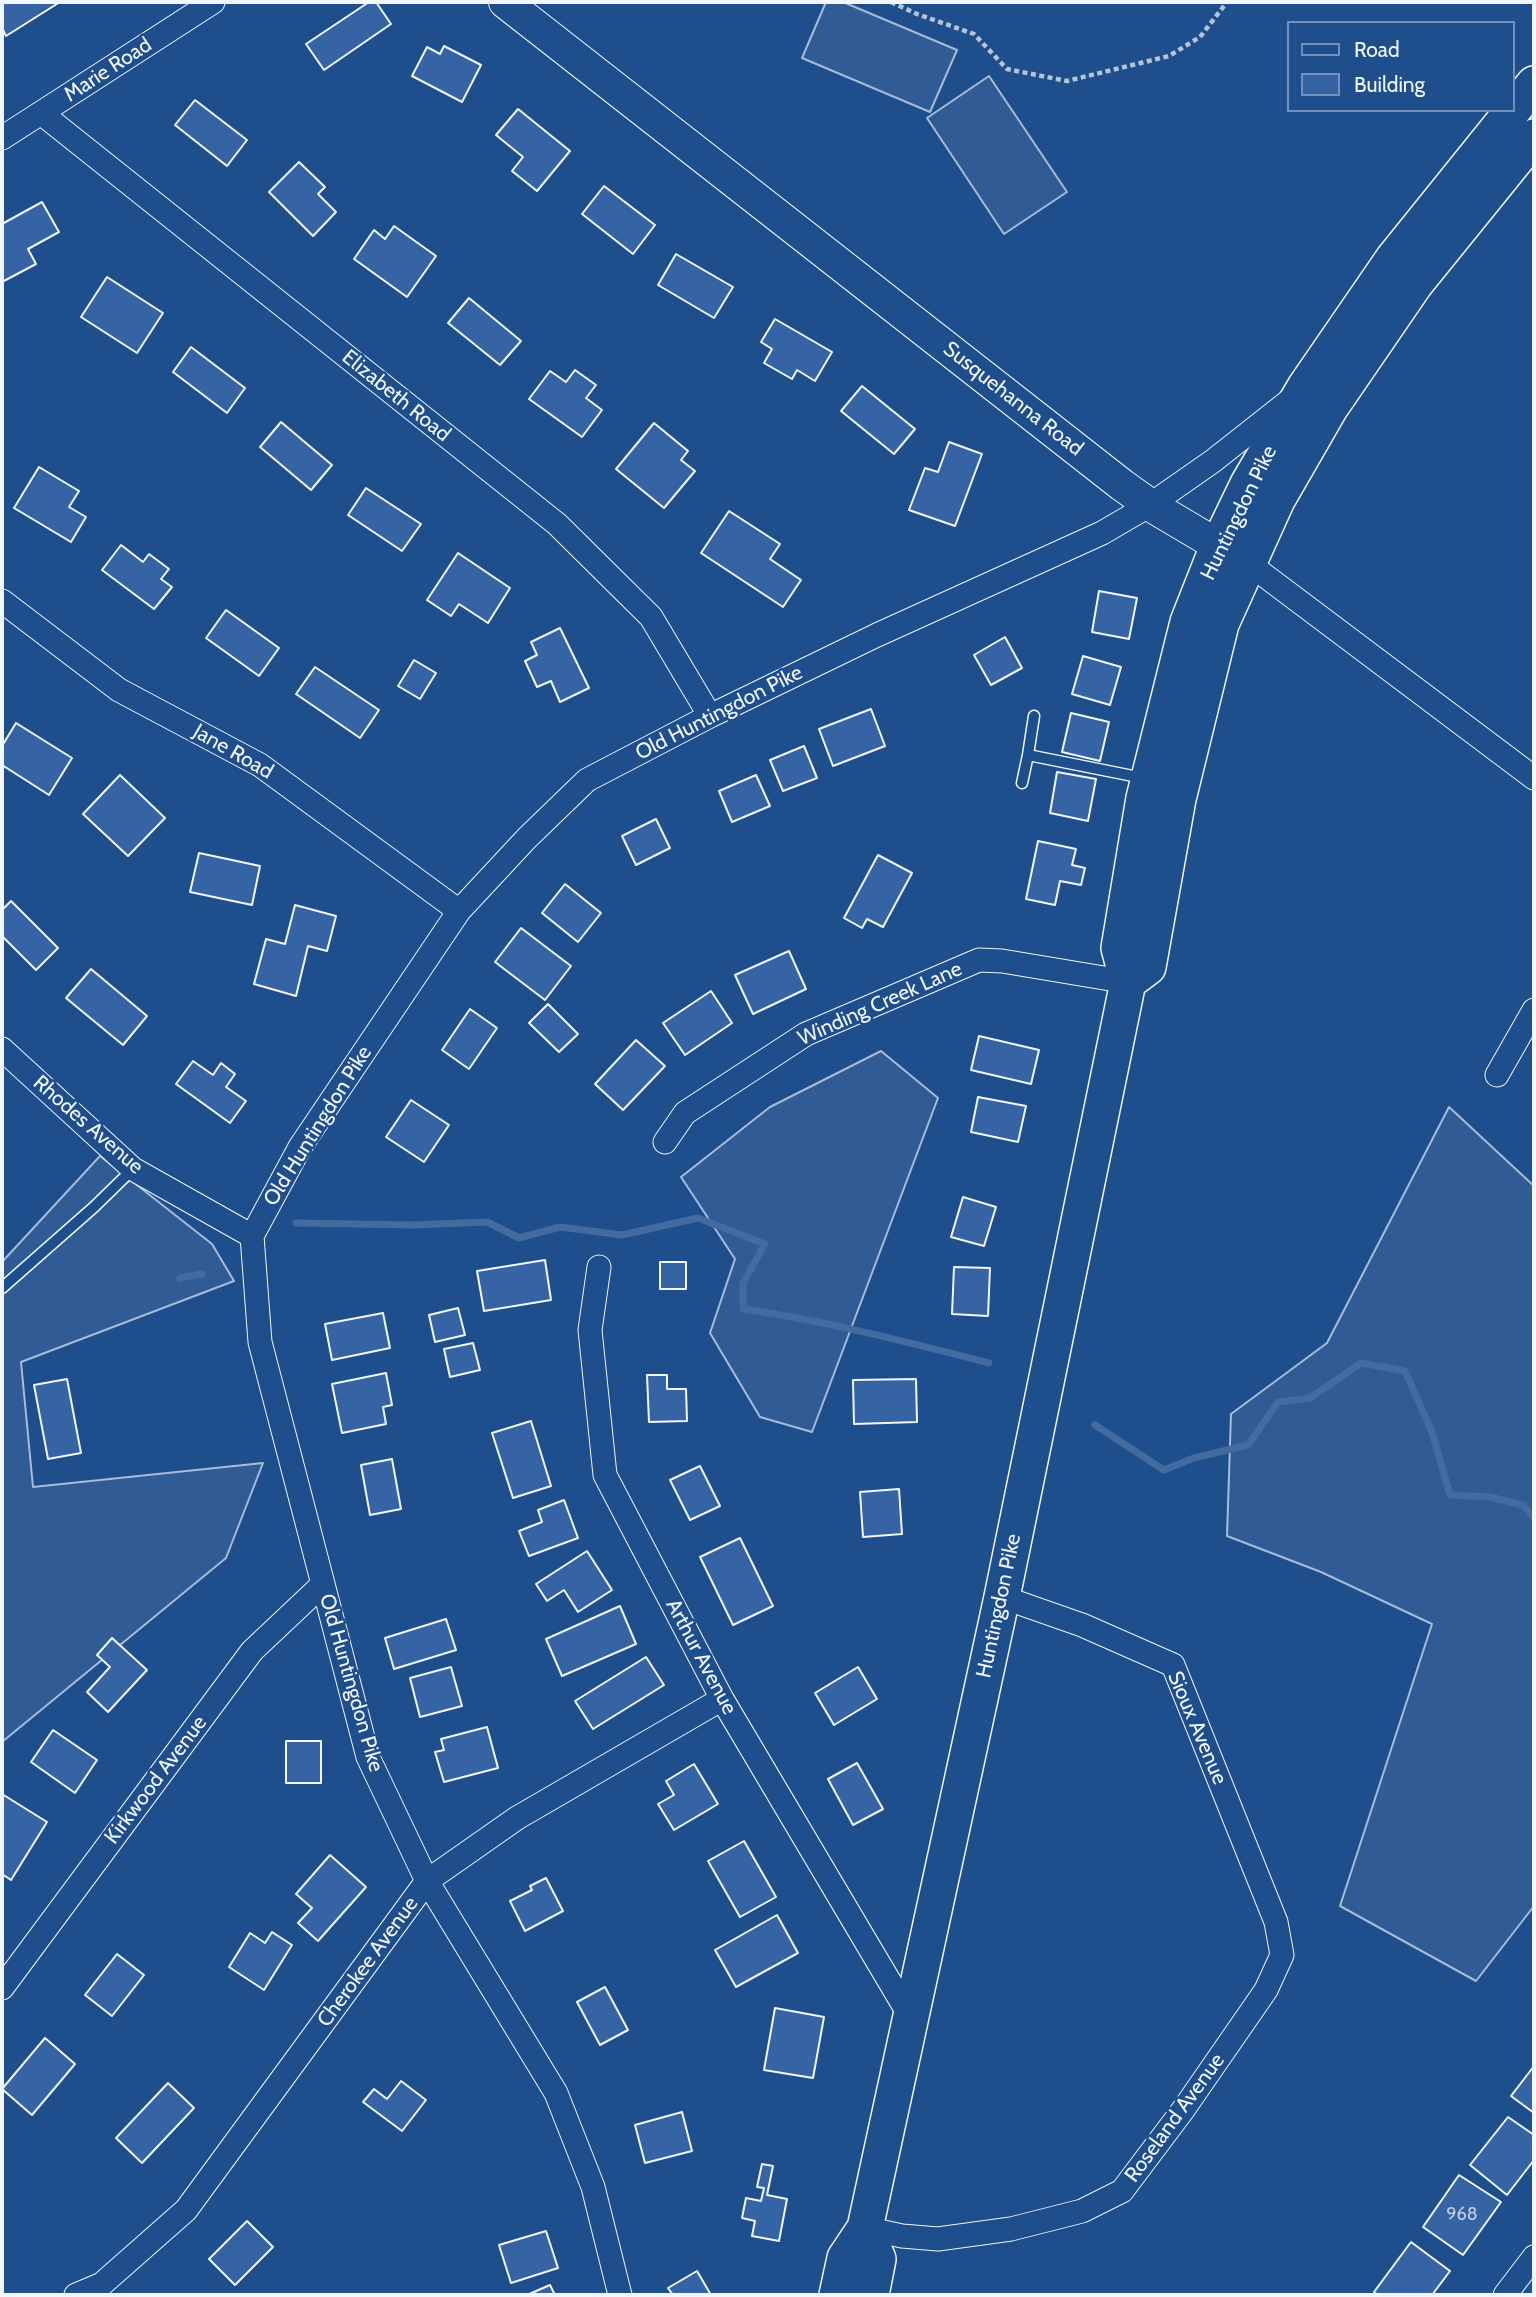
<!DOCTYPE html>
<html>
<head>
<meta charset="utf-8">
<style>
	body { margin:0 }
	#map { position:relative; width:1536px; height:2297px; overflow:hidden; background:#1f4e8c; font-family:Cabin,sans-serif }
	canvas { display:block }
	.frame { position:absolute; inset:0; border:4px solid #f2f6ff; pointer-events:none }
	.legend { position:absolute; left:1287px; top:21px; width:228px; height:91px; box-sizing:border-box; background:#1f4e8c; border:2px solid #7391ba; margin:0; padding:9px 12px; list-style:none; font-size:21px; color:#f2f6ff }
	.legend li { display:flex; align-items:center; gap:14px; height:35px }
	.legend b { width:35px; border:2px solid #7391ba }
</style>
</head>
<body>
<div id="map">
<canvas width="1536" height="2297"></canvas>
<div class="frame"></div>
<ul class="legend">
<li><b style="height:9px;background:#1f4e8c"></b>Road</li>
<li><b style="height:19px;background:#3563a3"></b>Building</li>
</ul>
</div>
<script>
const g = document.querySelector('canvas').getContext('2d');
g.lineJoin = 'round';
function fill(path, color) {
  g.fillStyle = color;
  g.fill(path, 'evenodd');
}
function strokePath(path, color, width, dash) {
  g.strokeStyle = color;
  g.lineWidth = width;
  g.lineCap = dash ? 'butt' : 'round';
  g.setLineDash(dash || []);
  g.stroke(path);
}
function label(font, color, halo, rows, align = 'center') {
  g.font = font + ' Cabin,sans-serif';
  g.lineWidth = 5;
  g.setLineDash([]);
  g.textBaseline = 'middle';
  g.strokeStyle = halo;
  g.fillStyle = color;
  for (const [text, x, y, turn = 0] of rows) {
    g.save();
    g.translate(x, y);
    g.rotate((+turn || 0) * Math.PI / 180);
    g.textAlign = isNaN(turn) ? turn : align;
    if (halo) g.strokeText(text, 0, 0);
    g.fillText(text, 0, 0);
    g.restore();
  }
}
const built = new Path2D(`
	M 826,2 L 843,2 L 957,50 L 930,112 L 802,58 Z
	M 989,76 L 1067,192 L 1004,234 L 927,118 Z
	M 881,1051 L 938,1098 L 812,1432 L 760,1417 L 710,1333 L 735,1259 L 681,1177 L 770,1107 Z
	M 1449,1107 L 1534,1186 L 1534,1906 L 1476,1981 L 1340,1906 L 1432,1624 L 1321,1572 L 1227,1536 L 1231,1414 L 1327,1343 Z
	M 100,1156 L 212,1244 L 234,1281 L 21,1362 L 33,1487 L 263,1463 L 226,1558 L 2,1742 L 2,1262 Z`);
const stream = new Path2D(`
	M 296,1223 L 413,1225 L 487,1222 L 519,1238 L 560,1227 L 622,1235 L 698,1218 L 765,1244 L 743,1283 L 743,1309 C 826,1321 907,1342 989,1363
	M 180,1278 L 202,1274
	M 1095,1425 L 1164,1470 L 1194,1458 L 1248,1445 L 1278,1402 L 1310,1398 L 1361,1363 L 1405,1371 L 1432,1432 L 1450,1495 L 1490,1497 L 1523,1505 L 1534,1518`);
const building = new Path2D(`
	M 2,2 L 60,2 L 6,36 L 2,28 Z
	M 369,2 L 376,2 L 391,24 L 324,70 L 306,44 Z
	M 444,46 L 481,65 L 462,102 L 412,76 L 427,47 L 440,54 Z
	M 195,100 L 247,140 L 227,166 L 175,125 Z
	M 518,109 L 570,151 L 537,191 L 512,171 L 523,157 L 496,135 Z
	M 299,162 L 325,187 L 318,194 L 336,212 L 313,236 L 269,192 Z
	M 604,186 L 655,225 L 633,254 L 582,214 Z
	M 42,202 L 59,232 L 28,249 L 36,264 L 2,282 L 2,224 Z
	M 394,226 L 436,256 L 407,297 L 354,259 L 374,230 L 385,239 Z
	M 676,254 L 733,287 L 714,318 L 658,285 Z
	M 107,277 L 163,313 L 137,353 L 81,317 Z
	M 469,298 L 521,341 L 500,365 L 448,323 Z
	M 775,319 L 832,352 L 815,381 L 797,370 L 792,379 L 764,363 L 772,349 L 761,342 Z
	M 191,347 L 245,388 L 227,413 L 173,372 Z
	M 575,370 L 596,385 L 586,398 L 602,410 L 582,437 L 529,399 L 550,371 L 566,382 Z
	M 862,386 L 915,429 L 894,454 L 841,411 Z
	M 281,422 L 332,465 L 311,490 L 260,447 Z
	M 654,423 L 688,451 L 681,460 L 695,471 L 664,508 L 616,469 Z
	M 949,442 L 982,454 L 955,526 L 909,510 L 925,468 L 938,472 Z
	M 39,467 L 79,491 L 69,507 L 86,517 L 71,542 L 14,508 Z
	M 366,488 L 421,524 L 402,551 L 348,515 Z
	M 729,511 L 780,544 L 770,559 L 801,580 L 783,607 L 701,553 Z
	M 121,545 L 143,562 L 149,554 L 169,569 L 161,579 L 172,587 L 154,609 L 102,570 Z
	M 458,553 L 510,588 L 488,623 L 459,604 L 451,616 L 427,600 Z
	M 1099,591 L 1137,598 L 1129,639 L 1092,632 Z
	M 226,610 L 279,648 L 259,676 L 206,638 Z
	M 560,628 L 589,688 L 560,702 L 551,681 L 537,687 L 525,661 L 537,655 L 531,642 Z
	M 1005,637 L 1022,668 L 991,685 L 974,655 Z
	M 1083,656 L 1121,667 L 1110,705 L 1072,694 Z
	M 414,660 L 436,673 L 420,699 L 398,686 Z
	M 315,667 L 379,710 L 360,738 L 296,694 Z
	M 871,709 L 885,746 L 833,766 L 819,729 Z
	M 1071,713 L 1109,722 L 1100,761 L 1062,752 Z
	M 16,723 L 72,758 L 49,795 L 2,765 L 2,746 Z
	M 804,746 L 817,778 L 783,791 L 770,760 Z
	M 1057,772 L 1096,779 L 1088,821 L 1050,813 Z
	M 120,775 L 165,818 L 128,856 L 83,814 Z
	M 756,775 L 770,806 L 732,822 L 719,791 Z
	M 656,819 L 670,848 L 636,865 L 622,836 Z
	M 1038,841 L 1076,849 L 1072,865 L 1085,868 L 1081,885 L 1060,881 L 1055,905 L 1026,899 Z
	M 199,853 L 260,866 L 252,905 L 190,892 Z
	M 878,855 L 912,873 L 883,927 L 867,919 L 862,928 L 844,918 Z
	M 565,884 L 601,913 L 578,942 L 542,913 Z
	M 11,901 L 58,948 L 36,970 L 2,936 L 2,910 Z
	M 295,905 L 336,916 L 327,951 L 308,946 L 296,996 L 254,984 L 266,939 L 285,944 Z
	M 521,928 L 571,966 L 545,1000 L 495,962 Z
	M 789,951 L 806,989 L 753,1014 L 735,975 Z
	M 91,969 L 147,1016 L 123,1045 L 66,998 Z
	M 711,991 L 732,1023 L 685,1055 L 663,1023 Z
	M 548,1004 L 578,1034 L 559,1052 L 529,1023 Z
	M 470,1009 L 497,1028 L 469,1069 L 442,1050 Z
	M 979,1036 L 1039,1050 L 1031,1084 L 971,1070 Z
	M 636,1040 L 665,1066 L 623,1110 L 595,1084 Z
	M 193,1061 L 213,1075 L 221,1063 L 235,1074 L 226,1087 L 246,1101 L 230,1123 L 176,1084 Z
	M 978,1097 L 1026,1106 L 1018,1142 L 971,1132 Z
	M 411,1100 L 449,1125 L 424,1162 L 386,1137 Z
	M 963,1197 L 996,1207 L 984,1246 L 951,1237 Z
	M 545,1260 L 551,1300 L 484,1311 L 477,1271 Z
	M 660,1262 L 686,1262 L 686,1289 L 660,1289 Z
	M 954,1267 L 990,1268 L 988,1316 L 952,1314 Z
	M 458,1308 L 465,1335 L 435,1342 L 429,1315 Z
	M 383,1313 L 390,1348 L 332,1360 L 325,1324 Z
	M 473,1343 L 480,1370 L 450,1377 L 444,1349 Z
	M 386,1373 L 392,1405 L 383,1407 L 386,1424 L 342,1433 L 332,1384 Z
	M 647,1375 L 667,1375 L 667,1389 L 686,1389 L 687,1421 L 649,1422 Z
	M 67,1379 L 81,1453 L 48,1459 L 34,1385 Z
	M 916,1379 L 917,1422 L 854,1424 L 853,1380 Z
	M 531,1421 L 551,1486 L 513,1498 L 492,1433 Z
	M 392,1459 L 401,1509 L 370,1515 L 361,1465 Z
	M 700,1466 L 720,1506 L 690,1520 L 670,1480 Z
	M 899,1489 L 902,1534 L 863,1537 L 860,1492 Z
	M 564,1500 L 578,1538 L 529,1556 L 519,1531 L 542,1522 L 538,1510 Z
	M 740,1538 L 773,1606 L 733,1625 L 700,1557 Z
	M 587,1551 L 612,1590 L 578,1612 L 564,1590 L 547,1601 L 536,1584 Z
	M 620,1606 L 636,1644 L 562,1676 L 546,1639 Z
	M 446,1619 L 456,1650 L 394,1669 L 385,1638 Z
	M 112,1638 L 147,1670 L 108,1712 L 87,1692 L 110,1667 L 97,1655 Z
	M 646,1657 L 664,1685 L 593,1729 L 575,1701 Z
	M 451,1667 L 462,1706 L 420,1717 L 410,1678 Z
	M 858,1667 L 877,1699 L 834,1725 L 815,1693 Z
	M 487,1727 L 498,1768 L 444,1782 L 435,1752 L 444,1750 L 441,1739 Z
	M 53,1730 L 97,1760 L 75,1793 L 31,1762 Z
	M 286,1741 L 321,1741 L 321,1783 L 286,1783 Z
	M 857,1763 L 883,1809 L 853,1825 L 828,1779 Z
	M 694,1764 L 718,1804 L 674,1830 L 658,1804 L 674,1795 L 666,1781 Z
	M 2,1794 L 47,1822 L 11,1880 L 2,1874 Z
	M 744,1841 L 776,1897 L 740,1917 L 708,1861 Z
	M 330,1855 L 366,1887 L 318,1941 L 298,1923 L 312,1908 L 296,1894 Z
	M 546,1878 L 563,1911 L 525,1931 L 510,1901 L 532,1890 L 530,1886 Z
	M 777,1915 L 798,1953 L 736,1987 L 715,1950 Z
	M 272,1932 L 292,1945 L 264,1990 L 229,1967 L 250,1933 L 265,1943 Z
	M 117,1954 L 144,1975 L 112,2016 L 85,1995 Z
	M 605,1987 L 628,2030 L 600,2045 L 577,2002 Z
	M 775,2008 L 824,2017 L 813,2078 L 764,2070 Z
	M 45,2038 L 75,2064 L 32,2115 L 2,2089 Z
	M 1534,2066 L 1534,2113 L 1511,2096 Z
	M 401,2081 L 426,2100 L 402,2131 L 363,2102 L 374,2089 L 387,2099 Z
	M 168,2083 L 194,2108 L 142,2163 L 116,2138 Z
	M 682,2112 L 692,2151 L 645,2163 L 635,2125 Z
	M 1508,2117 L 1534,2135 L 1534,2160 L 1507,2195 L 1470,2165 Z
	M 762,2164 L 773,2166 L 767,2195 L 787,2199 L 779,2241 L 752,2236 L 755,2221 L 742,2218 L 746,2198 L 761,2201 L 764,2188 L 757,2187 Z
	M 1459,2175 L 1501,2202 L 1463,2255 L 1423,2227 Z
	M 247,2221 L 273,2247 L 235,2285 L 209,2259 Z
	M 546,2231 L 558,2268 L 511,2283 L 499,2245 Z
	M 1411,2242 L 1450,2271 L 1432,2295 L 1378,2295 L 1374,2292 Z
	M 697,2271 L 711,2295 L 673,2295 L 668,2288 Z
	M 550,2285 L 555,2295 L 527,2295 Z`);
const path = new Path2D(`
	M 891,2 L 917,14 L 974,34 L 1007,69 L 1067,81 L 1169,56 L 1200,37 L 1227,2`);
const service = new Path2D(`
	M 1028,755 L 1034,716
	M 1022,783 L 1028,755 L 1143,778
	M 2,1288 L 94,1207 L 133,1169`);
const minor = new Path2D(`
	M 41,113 L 557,524 L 651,617 L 710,716
	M 2,138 L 213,2
	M 1248,563 L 1534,778
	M 2,601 L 119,690 L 260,765 L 459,911
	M 2,1049 L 133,1169 L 252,1236
	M 1497,1075 L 1534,1010
	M 665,1142 L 685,1113 L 806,1034 L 979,960 L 1002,961 L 1128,982
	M 599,1267 L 590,1330 L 605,1475 L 722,1699 L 910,2016
	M 2,1988 L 252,1651 L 323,1584
	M 865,2228 L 902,2236 L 938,2239 L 1011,2229 L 1082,2211 L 1122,2191 L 1183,2110 L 1266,1990 L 1282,1955 L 1276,1922 L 1173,1665 L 1082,1625 L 1002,1597
	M 76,2295 L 102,2284 L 186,2210 L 427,1881 L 517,1818 L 722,1699
	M 620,2295 L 593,2187 L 556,2093 L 427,1881 L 368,1757 L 260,1342 L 252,1236 L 300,1147 L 459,911 L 527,838 L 587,780 L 710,716 L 877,635 L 1102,533 L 1150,505 L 1213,461 L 1289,401
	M 1505,2295 L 1534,2257`);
const secondary = new Path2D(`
	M 505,2 L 1122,485 L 1150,505 L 1241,559`);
const primary = new Path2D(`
	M 1513,110 L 1534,84
	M 1128,982 L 1148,967 L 1178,799 L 1221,624 L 1277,500 L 1330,408 L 1415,284 L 1534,137
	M 865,2228 L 878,2259 L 871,2295
	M 837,2295 L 845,2258 L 865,2228 L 1002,1597 L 1128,982 L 1119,948 L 1144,798 L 1188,622 L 1218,546 L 1248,484 L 1305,387 L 1393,259 L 1513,110`);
const numberNames = [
	["968",1462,2215]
];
const streetNames = [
	["Marie Road",108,70,-33],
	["Elizabeth Road",396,396,39],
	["Susquehanna Road",1013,399,38],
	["Huntingdon Pike",1239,513,-64],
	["Old Huntingdon Pike",719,713,-27],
	["Jane Road",233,752,30],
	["Winding Creek Lane",880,1004,-24],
	["Rhodes Avenue",88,1125,41],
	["Old Huntingdon Pike",318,1126,-58],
	["Huntingdon Pike",999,1606,-78],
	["Arthur Avenue",701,1657,62],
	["Old Huntingdon Pike",351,1683,74],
	["Sioux Avenue",1197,1728,67],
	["Kirkwood Avenue",156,1780,-53],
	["Cherokee Avenue",368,1962,-54],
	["Roseland Avenue",1175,2118,-54]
];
fill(built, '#305b95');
strokePath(built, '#a8bbd7', 2);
strokePath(stream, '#446ba0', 7);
fill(building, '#3563a3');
strokePath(building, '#f2f6ff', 2);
strokePath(service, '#f2f6ff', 13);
strokePath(minor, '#f2f6ff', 25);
strokePath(secondary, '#f2f6ff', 34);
strokePath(primary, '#f2f6ff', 38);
strokePath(path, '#b3c4dc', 4.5, [5, 3.5]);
strokePath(service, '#1f4e8c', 10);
strokePath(minor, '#1f4e8c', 23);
strokePath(secondary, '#1f4e8c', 32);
strokePath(primary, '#1f4e8c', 35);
label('18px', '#c3d1e8', null, numberNames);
label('21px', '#f2f6ff', '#1f4e8c', streetNames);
</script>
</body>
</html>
